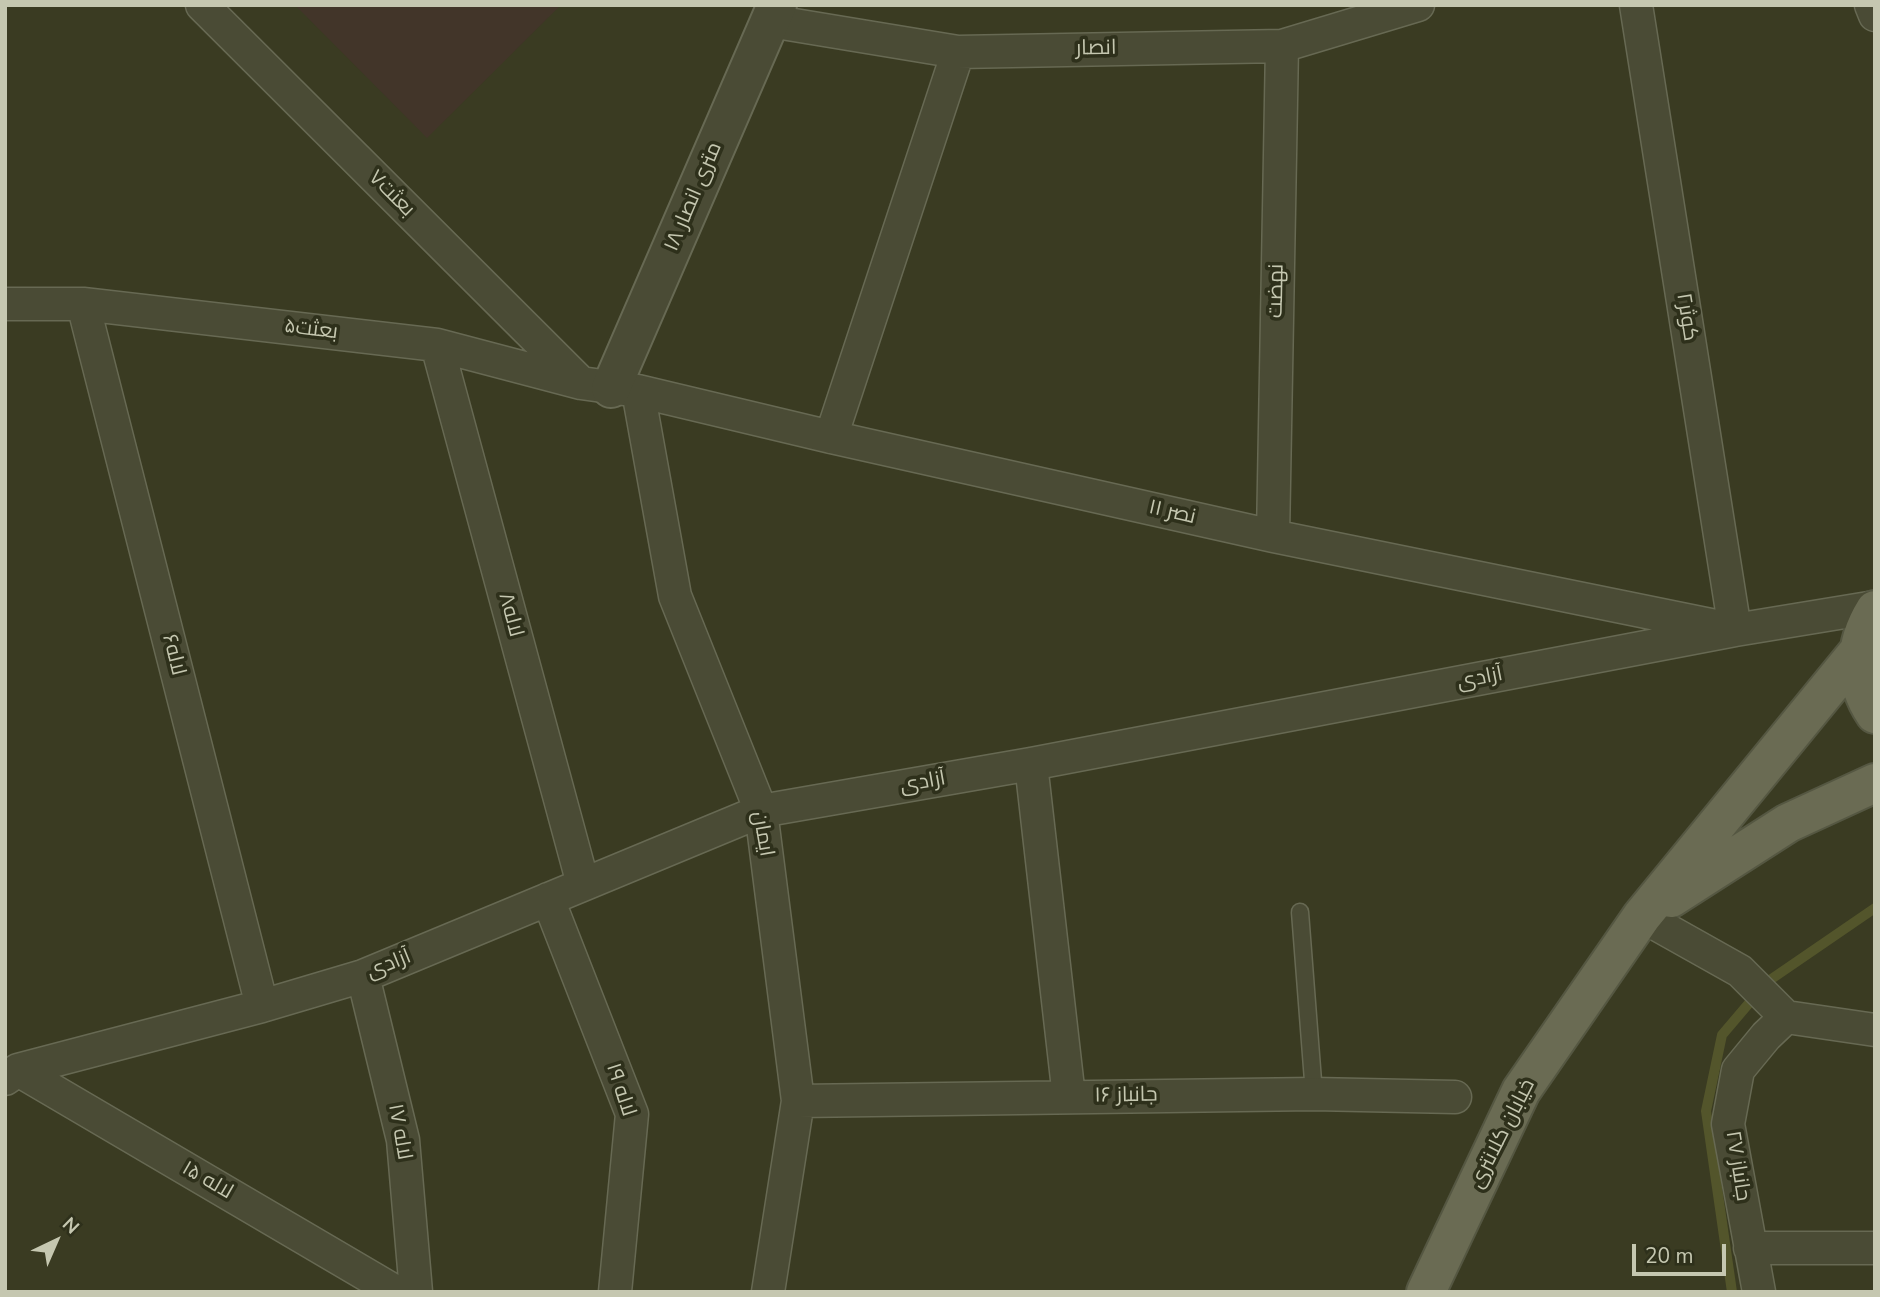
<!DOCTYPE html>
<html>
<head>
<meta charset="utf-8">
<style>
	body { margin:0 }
	#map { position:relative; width:1880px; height:1297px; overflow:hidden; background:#3a3b22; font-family:"Nunito Sans",sans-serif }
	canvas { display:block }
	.frame { position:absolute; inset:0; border:7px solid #c5c7b0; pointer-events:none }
	.north { position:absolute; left:21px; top:1206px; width:70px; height:70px; -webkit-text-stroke:5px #2e301b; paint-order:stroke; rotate:44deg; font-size:19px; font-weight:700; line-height:28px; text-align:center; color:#c5c7b0 }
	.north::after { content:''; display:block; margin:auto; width:24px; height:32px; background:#c5c7b0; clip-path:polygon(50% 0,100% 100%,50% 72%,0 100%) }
	.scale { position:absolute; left:1632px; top:1244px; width:94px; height:32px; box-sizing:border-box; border:4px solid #c5c7b0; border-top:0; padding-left:9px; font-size:21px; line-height:24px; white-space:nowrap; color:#c5c7b0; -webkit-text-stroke:5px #2e301b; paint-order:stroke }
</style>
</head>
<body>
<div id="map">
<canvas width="1880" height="1297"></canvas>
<div class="frame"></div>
<div class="north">N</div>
<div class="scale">20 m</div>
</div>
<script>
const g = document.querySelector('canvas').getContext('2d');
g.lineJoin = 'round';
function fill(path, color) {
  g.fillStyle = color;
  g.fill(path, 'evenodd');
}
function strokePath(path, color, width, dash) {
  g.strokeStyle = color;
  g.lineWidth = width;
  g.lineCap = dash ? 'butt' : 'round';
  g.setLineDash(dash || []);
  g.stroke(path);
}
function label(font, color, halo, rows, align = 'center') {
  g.font = font + ' "Nunito Sans",Cairo,sans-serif';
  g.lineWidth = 7;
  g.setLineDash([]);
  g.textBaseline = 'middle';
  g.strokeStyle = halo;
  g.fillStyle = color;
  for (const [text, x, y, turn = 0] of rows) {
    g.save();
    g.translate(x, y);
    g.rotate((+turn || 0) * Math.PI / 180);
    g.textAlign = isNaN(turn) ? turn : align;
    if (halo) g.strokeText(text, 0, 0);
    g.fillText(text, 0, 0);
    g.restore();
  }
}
const green = new Path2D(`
	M 295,5 L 561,5 L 427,138 Z`);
const stream = new Path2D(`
	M 1732,1292 L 1706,1111 L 1722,1035 L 1767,982 L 1875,908`);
const service = new Path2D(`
	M 1300,912 L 1314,1094`);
const minor = new Path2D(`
	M 202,5 L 580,382
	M 1871,5 L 1875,15
	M 770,21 L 958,52 L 1282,46 L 1418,5
	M 5,304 L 83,304 L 437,345 L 581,383 L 638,391 L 831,437 L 1273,536 L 1735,630 L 1636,5
	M 83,304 L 262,1006
	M 437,345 L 583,884
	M 638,391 L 675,596 L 761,811 L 798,1101 L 768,1292
	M 831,437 L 958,52
	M 1273,536 L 1282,46
	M 1031,764 L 1069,1097
	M 548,899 L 632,1114 L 615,1292
	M 1642,916 L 1740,971 L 1786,1017
	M 363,976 L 403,1140 L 416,1292
	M 18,1070 L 396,1292
	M 5,1079 L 18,1070 L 262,1006 L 363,976 L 761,811 L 1031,764 L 1735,630 L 1875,607
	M 798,1101 L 1314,1094 L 1455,1097
	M 1750,1248 L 1875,1248
	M 1759,1292 L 1728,1124 L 1738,1070 L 1766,1036 L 1786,1017 L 1875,1030`);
const tertiary = new Path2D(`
	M 611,388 L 777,5`);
const primary = new Path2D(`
	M 1875,610 C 1854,644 1852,680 1875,714
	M 1671,898 L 1788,823 L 1875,783
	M 1426,1292 L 1521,1091 L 1642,916 L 1858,652`);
const streetNames = [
	["انصار",1096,49,-1],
	["بعثت۷",391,194,45],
	["۱۸ متری انصار",694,197,-67],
	["نهضت",1277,291,-89],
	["کوثر۲",1686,317,81],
	["بعثت۵",311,330,7],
	["نصر ۱۱",1172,513,13],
	["لاله۸",510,615,75],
	["لاله۶",173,655,76],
	["آزادی",1480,679,-11],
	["آزادی",923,783,-10],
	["ایمان",762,834,80],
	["آزادی",389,965,-22],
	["لاله ۱۹",620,1090,72],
	["جانباز ۱۶",1126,1096,-1],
	["لاله ۱۷",399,1132,80],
	["خیابان کلانتری",1503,1134,-63],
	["جانباز ۲۷",1737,1166,81],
	["لاله ۱۵",207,1181,30]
];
fill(green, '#423529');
strokePath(stream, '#53552b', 10);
strokePath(service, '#676953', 19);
strokePath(minor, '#676953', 35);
strokePath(tertiary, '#676953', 42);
strokePath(primary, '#555742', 42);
strokePath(service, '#4a4b35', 16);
strokePath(minor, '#4a4b35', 32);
strokePath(tertiary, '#4a4b35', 38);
strokePath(primary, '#6a6b53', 38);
label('21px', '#c5c7b0', '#2e301b', streetNames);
</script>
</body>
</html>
